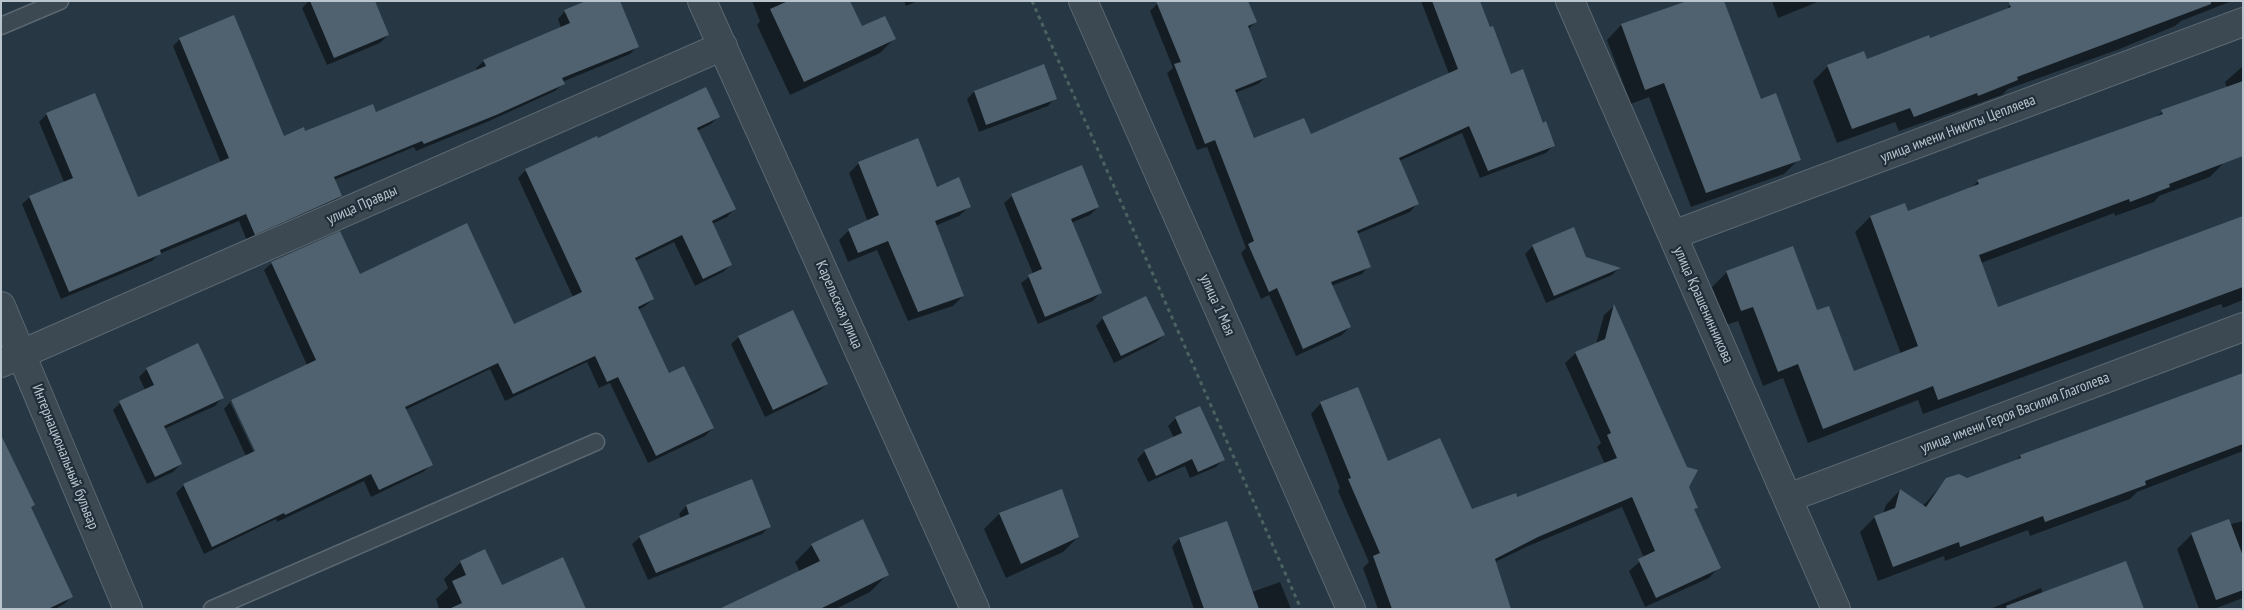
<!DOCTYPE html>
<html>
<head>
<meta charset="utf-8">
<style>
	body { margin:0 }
	#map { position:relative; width:2244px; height:610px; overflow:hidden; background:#273844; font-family:"PT Sans Narrow",sans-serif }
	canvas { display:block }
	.frame { position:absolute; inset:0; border:2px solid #b9c4cd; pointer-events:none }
</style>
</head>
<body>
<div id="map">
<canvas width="2244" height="610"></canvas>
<div class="frame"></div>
</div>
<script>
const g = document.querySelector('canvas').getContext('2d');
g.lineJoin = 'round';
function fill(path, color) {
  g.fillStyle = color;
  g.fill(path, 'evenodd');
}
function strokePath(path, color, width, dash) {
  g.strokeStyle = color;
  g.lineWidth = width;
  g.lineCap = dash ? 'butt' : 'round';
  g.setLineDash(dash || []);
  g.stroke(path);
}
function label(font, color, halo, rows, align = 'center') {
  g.font = font + ' "PT Sans Narrow",sans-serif';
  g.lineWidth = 4.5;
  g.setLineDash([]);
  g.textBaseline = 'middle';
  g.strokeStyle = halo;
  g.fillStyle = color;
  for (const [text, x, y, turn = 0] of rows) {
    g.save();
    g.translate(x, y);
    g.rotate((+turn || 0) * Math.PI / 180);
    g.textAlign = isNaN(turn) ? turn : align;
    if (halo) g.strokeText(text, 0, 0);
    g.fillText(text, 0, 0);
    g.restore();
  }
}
const shadow = new Path2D(`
	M 309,1 L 374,1 L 388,35 L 380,43 L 327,65 L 302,8 Z
	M 752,1 L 849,1 L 861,28 L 894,39 L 880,53 L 790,95 L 757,25 L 760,21 Z
	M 904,1 L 918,1 L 906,6 Z
	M 1421,1 L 1479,1 L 1510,76 L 1543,124 L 1554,145 L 1546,153 L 1480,178 L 1462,133 L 1399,161 L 1417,204 L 1410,212 L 1357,234 L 1369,266 L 1362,274 L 1331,286 L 1350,327 L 1342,335 L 1296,356 L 1269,295 L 1261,299 L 1241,253 L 1246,248 L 1207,147 L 1197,150 L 1167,73 L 1173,68 L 1150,11 L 1158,3 L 1255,22 L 1248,30 L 1266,77 L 1258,84 L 1235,93 L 1253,140 L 1310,136 L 1449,74 Z
	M 1772,1 L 1820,1 L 1778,18 Z
	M 2022,1 L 2232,1 L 2181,21 L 2175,26 L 2117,50 L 2008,89 L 2002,95 L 1899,131 L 1895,122 L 1837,143 L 1813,81 L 1828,66 L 1866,61 L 2005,11 L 2010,5 Z
	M 565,11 L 638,46 L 630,54 L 562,82 L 563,84 L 555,91 L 487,122 L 416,151 L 414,147 L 334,180 L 341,196 L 333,203 L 247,241 L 239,221 L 159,254 L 152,261 L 61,299 L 22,204 L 30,197 L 64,182 L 39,122 L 47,114 L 137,198 L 221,163 L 173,46 L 180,39 L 283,137 L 376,113 L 477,71 L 476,68 L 484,61 L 561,28 L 558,19 Z
	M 1621,25 L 1760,100 L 1799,159 L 1784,174 L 1691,207 L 1649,97 L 1631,104 L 1607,40 Z
	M 2243,66 L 2243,143 L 2210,177 L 2159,196 L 2154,202 L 2115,216 L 2114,213 L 1981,263 L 1998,309 L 2243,218 L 2243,300 L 2223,308 L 2221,304 L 1923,414 L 1918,400 L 1808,443 L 1783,378 L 1763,386 L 1738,321 L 1726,325 L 1712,287 L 1727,272 L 1817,312 L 1853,373 L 1901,354 L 1855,232 L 1870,217 L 1904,205 L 1907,213 L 1970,189 L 1978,181 L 2155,118 L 2162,112 L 2227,88 L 2225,82 Z
	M 974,92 L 1055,98 L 1048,106 L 979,132 L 967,99 Z
	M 718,117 L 711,124 L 697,131 L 734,209 L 727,217 L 712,224 L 731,265 L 723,272 L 695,286 L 674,242 L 635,261 L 653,299 L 645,306 L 638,310 L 668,375 L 713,428 L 705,436 L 648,463 L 610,383 L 599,388 L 587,362 L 505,401 L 490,369 L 405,410 L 431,465 L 423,472 L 371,497 L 364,481 L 277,522 L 276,519 L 204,554 L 176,493 L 184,485 L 246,456 L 224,409 L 231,401 L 307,365 L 264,270 L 272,263 L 359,275 L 514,325 L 573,297 L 518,178 L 526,170 L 597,140 ZM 230,402 L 233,402 L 258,456 L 256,457 Z
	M 859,163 L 937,188 L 970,206 L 959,216 L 935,226 L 963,296 L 953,306 L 908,321 L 877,250 L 848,262 L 839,240 L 849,230 L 868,222 L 849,173 Z
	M 1012,196 L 1098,207 L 1090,215 L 1071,223 L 1100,293 L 1093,301 L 1038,324 L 1021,283 L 1033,274 L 1004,203 Z
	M 1533,246 L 1585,258 L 1618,269 L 1612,275 L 1546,303 L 1525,254 Z
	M 1614,306 L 1696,507 L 1693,511 L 1719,567 L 1709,578 L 1645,607 L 1629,571 L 1644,558 L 1622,507 L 1526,547 L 1399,609 L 1378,609 L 1363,568 L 1369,562 L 1338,491 L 1340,488 L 1311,414 L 1321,403 L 1387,463 L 1472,511 L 1517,499 L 1605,464 L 1597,447 L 1601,443 L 1565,363 L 1576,353 L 1596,344 L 1604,315 Z
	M 1103,318 L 1164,335 L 1156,342 L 1114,363 L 1096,326 Z
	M 739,337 L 827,384 L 819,391 L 765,417 L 731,344 Z
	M 147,369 L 222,398 L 215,406 L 164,429 L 181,464 L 173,472 L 147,484 L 113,410 L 120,403 L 145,390 L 139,377 Z
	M 2243,374 L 2243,451 L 2137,492 L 2130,499 L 2030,536 L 2028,530 L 1945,561 L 1944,556 L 1878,581 L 1860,532 L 1875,517 L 1883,514 L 1886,505 L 1900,490 L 1923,506 L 1947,479 L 1967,479 L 2015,462 L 2020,456 Z
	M 1176,418 L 1224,459 L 1216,467 L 1190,478 L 1185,466 L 1148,482 L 1137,459 L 1145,451 L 1174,438 L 1168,426 Z
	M 751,481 L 769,527 L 762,534 L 648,580 L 632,544 L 640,537 L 681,519 L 679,514 L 686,506 Z
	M 30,508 L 71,597 L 64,604 L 55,609 L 1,609 Z
	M 999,514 L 1078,537 L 1063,552 L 1006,578 L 984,529 Z
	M 2243,521 L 2243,598 L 2214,609 L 2199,609 L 2177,549 L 2192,534 Z
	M 1226,522 L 1252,592 L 1280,582 L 1291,609 L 1194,609 L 1172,547 L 1179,539 Z
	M 812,545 L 887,575 L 870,592 L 836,609 L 722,609 L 800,572 L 795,562 Z
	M 461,562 L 502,586 L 585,609 L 439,609 L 436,599 L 448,588 L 444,579 Z
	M 2041,588 L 2043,594 L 2143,609 L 1990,609 Z`);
const building = new Path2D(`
	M 310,1 L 375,1 L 389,35 L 334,58 Z
	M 586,1 L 620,1 L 639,47 L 562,78 L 565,84 L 496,115 L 424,144 L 422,141 L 334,177 L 342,196 L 255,235 L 246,214 L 160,250 L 161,254 L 69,292 L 29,196 L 73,178 L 46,113 L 95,93 L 138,197 L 229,158 L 179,38 L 234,15 L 284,136 L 304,127 L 305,131 L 373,104 L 376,112 L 486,66 L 483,60 L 570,23 L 564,10 Z
	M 788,1 L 850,1 L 862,26 L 885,16 L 896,39 L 804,82 L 770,9 Z
	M 1156,1 L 1248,1 L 1257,22 L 1248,26 L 1267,77 L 1235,90 L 1254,138 L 1304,118 L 1311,134 L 1458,69 L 1432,1 L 1480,1 L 1490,27 L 1493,26 L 1511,74 L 1523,69 L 1543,123 L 1546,121 L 1555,146 L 1488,171 L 1469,126 L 1399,158 L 1419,204 L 1357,231 L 1371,267 L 1331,282 L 1351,327 L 1303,349 L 1277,288 L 1269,292 L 1248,244 L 1254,241 L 1215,140 L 1205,144 L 1174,64 L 1181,62 Z
	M 1687,1 L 1724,1 L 1761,99 L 1776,93 L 1801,160 L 1706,193 L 1664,83 L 1645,90 L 1621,24 Z
	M 2008,1 L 2211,1 L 2211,4 L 2017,77 L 2018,80 L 1978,96 L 1977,93 L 1914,117 L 1910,108 L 1852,129 L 1827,65 L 1864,51 L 1867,59 L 1929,35 L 1930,38 L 2011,7 Z
	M 1044,64 L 1057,99 L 986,125 L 974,91 Z
	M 2243,81 L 2243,156 L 2169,184 L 2170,187 L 2130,202 L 2129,199 L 1979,255 L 1998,307 L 2243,216 L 2243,287 L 1938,400 L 1933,386 L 1823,429 L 1798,364 L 1778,372 L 1753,307 L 1741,311 L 1726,271 L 1793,246 L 1817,310 L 1829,306 L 1854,371 L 1918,346 L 1870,216 L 1905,203 L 1908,211 L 1979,184 L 1977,180 L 2163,114 L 2161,110 Z
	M 706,87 L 720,117 L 697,128 L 736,209 L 712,221 L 732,265 L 703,279 L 682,235 L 635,258 L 654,299 L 638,307 L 669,373 L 684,366 L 714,428 L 656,456 L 618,377 L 607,382 L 595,356 L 513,394 L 498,363 L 405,407 L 433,465 L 379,490 L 371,474 L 285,515 L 284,513 L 212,547 L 183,484 L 255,451 L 231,400 L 316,360 L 271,262 L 340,231 L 360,274 L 467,223 L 514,324 L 582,292 L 525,169 L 597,136 L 598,138 Z
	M 918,138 L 937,187 L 959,177 L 971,207 L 935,221 L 964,296 L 918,312 L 888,241 L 858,253 L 848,229 L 879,215 L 858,162 Z
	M 1082,165 L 1099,207 L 1071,219 L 1102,293 L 1045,317 L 1028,275 L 1042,269 L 1011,194 Z
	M 1574,227 L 1586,257 L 1621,268 L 1554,296 L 1532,245 Z
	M 1146,296 L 1165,335 L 1121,356 L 1102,317 Z
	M 1614,304 L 1687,467 L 1698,470 L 1689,487 L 1698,508 L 1694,509 L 1721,568 L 1656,598 L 1638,559 L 1655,551 L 1632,497 L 1538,537 L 1495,559 L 1511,609 L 1392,609 L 1373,556 L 1380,553 L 1348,479 L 1351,478 L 1320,402 L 1358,387 L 1388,461 L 1440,438 L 1472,509 L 1516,493 L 1517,497 L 1617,458 L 1607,435 L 1611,433 L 1575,352 L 1605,339 Z
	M 793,310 L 828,384 L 773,410 L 738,336 Z
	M 198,343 L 224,398 L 164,426 L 182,464 L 155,477 L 119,401 L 154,385 L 146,368 Z
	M 2243,373 L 2243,444 L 2145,481 L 2146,485 L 2045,522 L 2043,516 L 1960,547 L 1959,542 L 1893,567 L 1874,516 L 1895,508 L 1900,489 L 1926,507 L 1946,478 L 1959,474 L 1967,478 L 2021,458 L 2020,455 Z
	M 1200,406 L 1225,460 L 1198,472 L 1192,459 L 1156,476 L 1144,450 L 1182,433 L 1175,417 Z
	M 1,435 L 35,505 L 31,507 L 73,597 L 48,609 L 1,609 Z
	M 752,479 L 771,527 L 656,573 L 639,536 L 689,514 L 686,505 Z
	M 1062,489 L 1079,537 L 1021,564 L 999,513 Z
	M 863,519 L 889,575 L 820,609 L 719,609 L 820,561 L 811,544 Z
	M 2229,519 L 2243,556 L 2243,590 L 2216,600 L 2191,533 Z
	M 1227,521 L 1259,609 L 1204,609 L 1179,538 Z
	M 485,549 L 502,585 L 563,557 L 586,609 L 449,609 L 462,603 L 452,581 L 466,575 L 460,561 Z
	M 2126,561 L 2144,609 L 2007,609 L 2006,606 Z`);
const path = new Path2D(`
	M 1032,1 L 1301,609`);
const service = new Path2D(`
	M 1,26 L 60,1
	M 212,609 L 596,442`);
const minor = new Path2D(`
	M 702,1 L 975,609
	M 1570,1 L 1836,609
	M 1673,235 L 2243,22
	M 1,306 L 128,609
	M 1,363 L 723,46
	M 1788,498 L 2243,327`);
const tertiary = new Path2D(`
	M 1083,1 L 1351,609`);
const streetNames = [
	["улица имени Никиты Цепляева",1958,129,-21],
	["улица Правды",362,205,-24],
	["Карельская улица",839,305,66],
	["улица 1 Мая",1217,305,66],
	["улица Крашенинникова",1703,305,66],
	["улица имени Героя Василия Глаголева",2015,413,-21],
	["Интернациональный бульвар",65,457,68]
];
fill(shadow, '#0007');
fill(building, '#50626f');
strokePath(service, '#5a6771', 19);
strokePath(minor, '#5a6771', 30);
strokePath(tertiary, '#5a6771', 30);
strokePath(path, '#4a6261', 3, [4, 4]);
strokePath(service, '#3c4953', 16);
strokePath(minor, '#3c4953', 28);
strokePath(tertiary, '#3c4953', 28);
label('15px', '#b9c4cd', '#202e39', streetNames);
</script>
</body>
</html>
